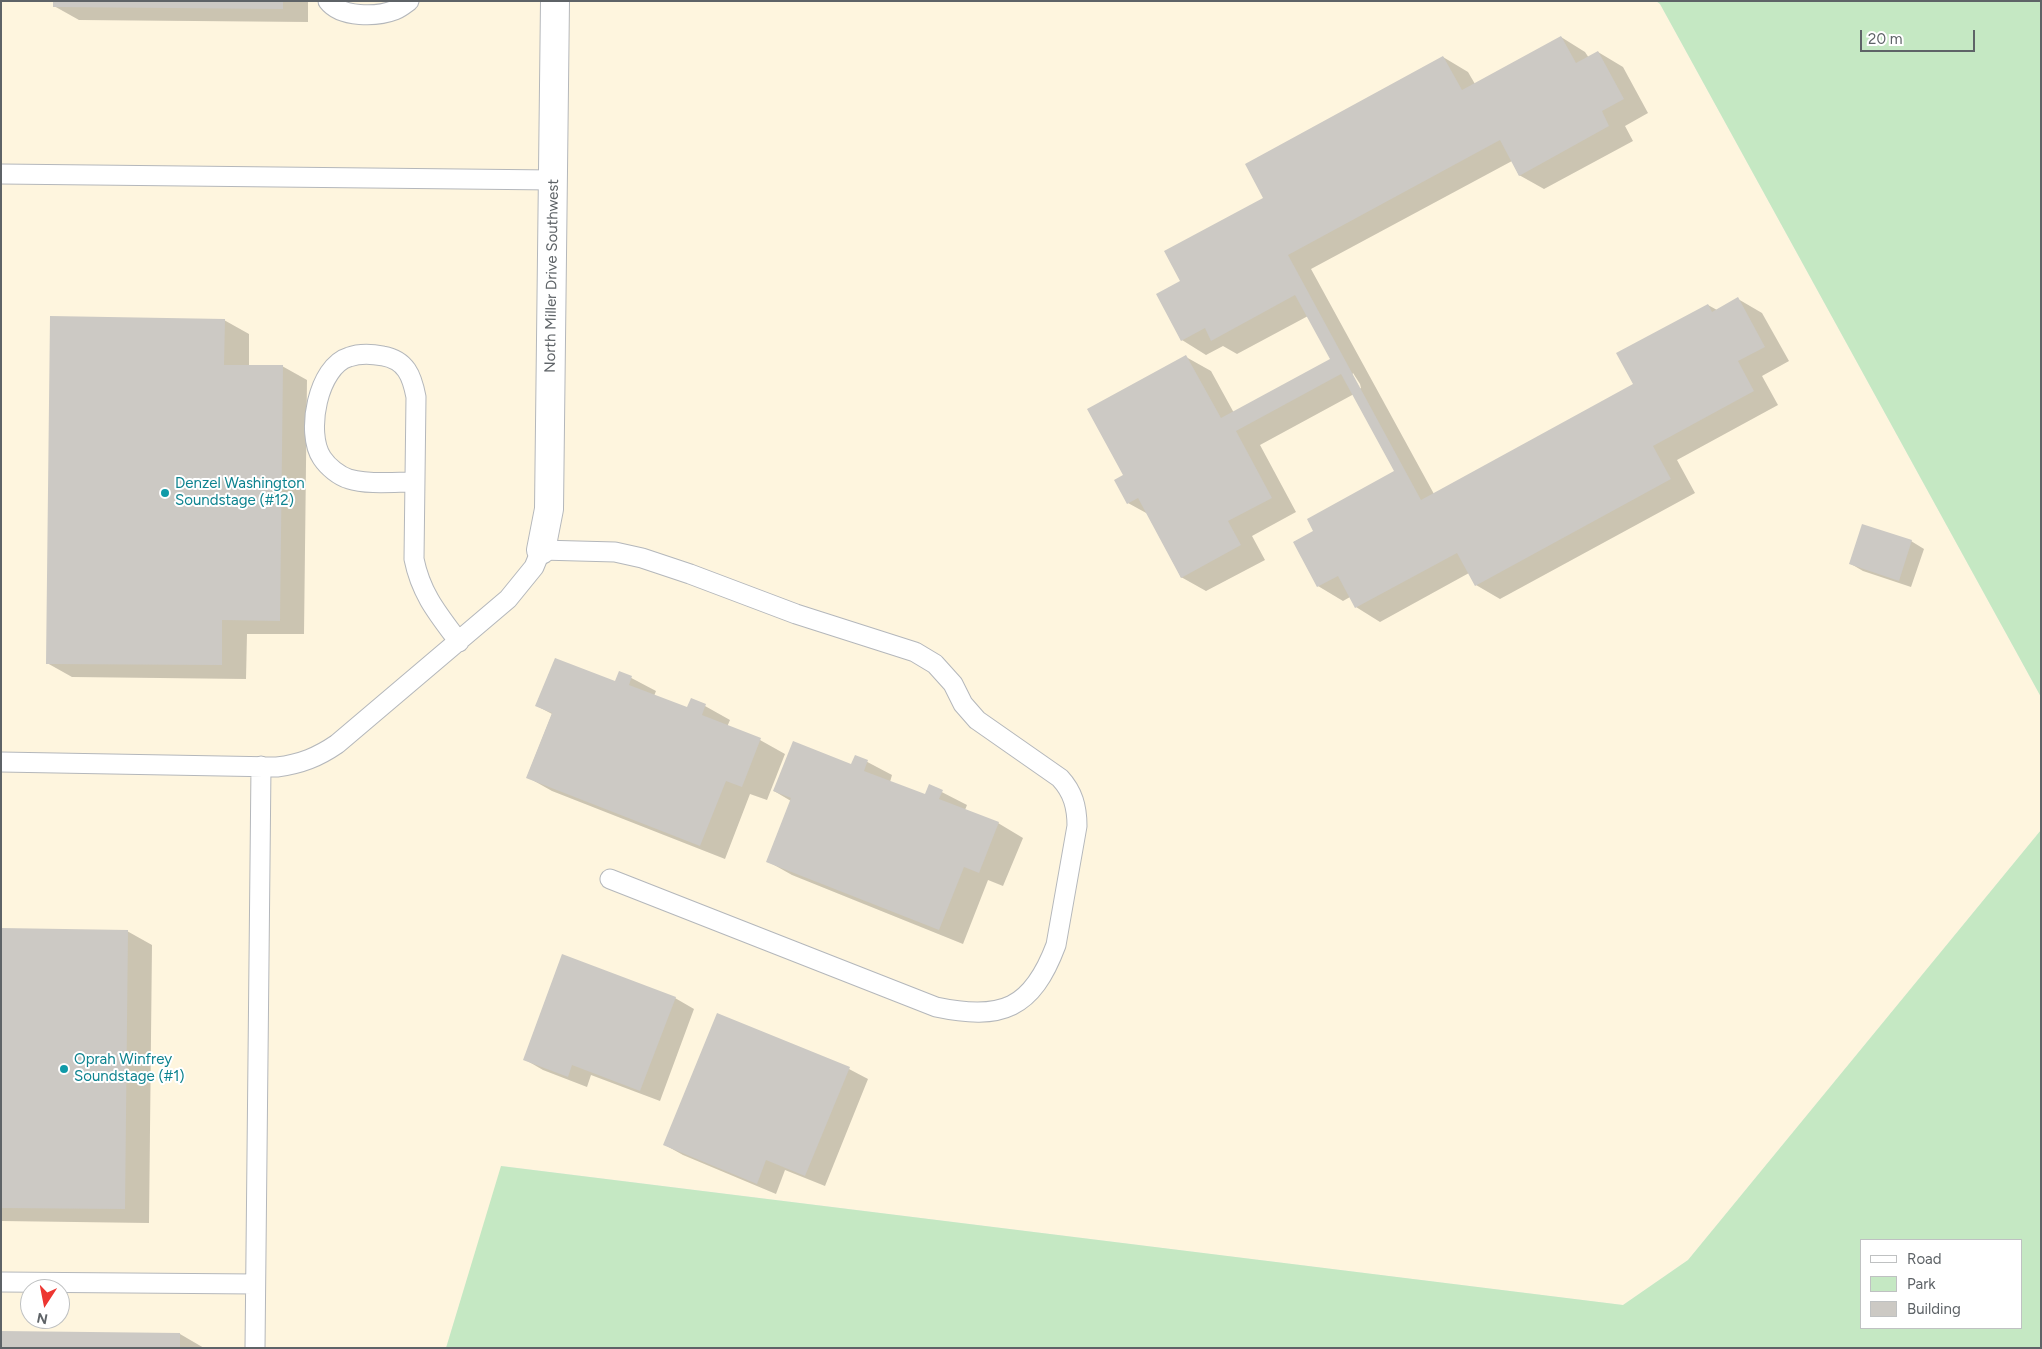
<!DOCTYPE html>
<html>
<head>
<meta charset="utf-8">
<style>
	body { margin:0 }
	#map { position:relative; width:2042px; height:1349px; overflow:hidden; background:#f0eee7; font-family:Figtree,sans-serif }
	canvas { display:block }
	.frame { position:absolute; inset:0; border:2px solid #5e6367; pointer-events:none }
	.legend { position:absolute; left:1860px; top:1239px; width:162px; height:90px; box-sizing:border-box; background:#fff; border:1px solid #bfc1c2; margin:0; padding:6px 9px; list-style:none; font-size:15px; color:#5e6367 }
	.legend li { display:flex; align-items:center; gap:10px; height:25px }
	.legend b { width:25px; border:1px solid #bfc1c2 }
	.north { position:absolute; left:20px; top:1279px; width:50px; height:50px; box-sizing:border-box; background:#fff; border:1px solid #bfc1c2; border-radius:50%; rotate:191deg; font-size:14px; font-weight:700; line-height:20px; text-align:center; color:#5e6367 }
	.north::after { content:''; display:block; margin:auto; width:18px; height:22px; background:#ed3631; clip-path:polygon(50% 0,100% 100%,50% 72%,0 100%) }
	.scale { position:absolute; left:1860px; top:30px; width:115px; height:22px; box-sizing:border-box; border:2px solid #5e6367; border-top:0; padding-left:6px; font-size:15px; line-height:18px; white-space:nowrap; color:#5e6367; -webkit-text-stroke:4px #fff; paint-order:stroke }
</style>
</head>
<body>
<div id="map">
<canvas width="2042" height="1349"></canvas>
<div class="frame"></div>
<ul class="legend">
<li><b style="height:6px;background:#fff"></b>Road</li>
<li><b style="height:14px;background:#c5e8c3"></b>Park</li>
<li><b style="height:14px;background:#ccc9c4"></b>Building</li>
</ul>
<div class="north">N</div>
<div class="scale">20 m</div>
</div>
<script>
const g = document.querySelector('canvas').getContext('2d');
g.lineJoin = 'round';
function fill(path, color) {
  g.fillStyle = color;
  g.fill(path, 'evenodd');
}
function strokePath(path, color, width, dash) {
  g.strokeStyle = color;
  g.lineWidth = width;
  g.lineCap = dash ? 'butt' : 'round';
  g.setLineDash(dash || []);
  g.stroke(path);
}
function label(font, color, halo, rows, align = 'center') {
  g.font = font + ' Figtree,sans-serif';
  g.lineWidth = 4;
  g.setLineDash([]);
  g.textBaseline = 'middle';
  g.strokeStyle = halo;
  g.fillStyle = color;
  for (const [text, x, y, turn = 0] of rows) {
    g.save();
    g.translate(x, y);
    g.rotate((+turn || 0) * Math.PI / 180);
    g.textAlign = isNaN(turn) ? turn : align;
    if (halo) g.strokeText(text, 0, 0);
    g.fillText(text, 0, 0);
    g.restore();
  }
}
const commercial = new Path2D(`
	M 1,1 L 1656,1 L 1660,4 L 2041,697 L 2041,830 L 1688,1260 L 1623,1305 L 502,1166 L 446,1348 L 1,1348 ZM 30,1289 L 60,1289 L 60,1319 L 30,1319 Z`);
const green = new Path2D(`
	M 1656,1 L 2041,1 L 2041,697 L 1660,4 Z
	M 2041,830 L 2041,1348 L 446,1348 L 501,1166 L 1623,1305 L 1688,1260 ZM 1861,1240 L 2021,1240 L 2021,1328 L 1861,1328 Z`);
const shadow = new Path2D(`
	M 54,1 L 308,1 L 308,22 L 79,20 L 54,6 Z
	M 1561,37 L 1585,52 L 1589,58 L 1598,52 L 1623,67 L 1648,113 L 1625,126 L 1633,141 L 1544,189 L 1519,175 L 1512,161 L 1311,269 L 1434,494 L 1635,385 L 1708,305 L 1717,310 L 1738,299 L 1762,313 L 1789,361 L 1762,376 L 1778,405 L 1677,460 L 1695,493 L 1500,599 L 1476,585 L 1469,573 L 1380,622 L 1356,607 L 1350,597 L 1343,601 L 1318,586 L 1294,542 L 1315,531 L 1396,472 L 1354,394 L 1260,445 L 1296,512 L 1252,536 L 1265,560 L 1206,591 L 1181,577 L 1148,514 L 1128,503 L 1125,476 L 1186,357 L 1211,371 L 1234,413 L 1332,360 L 1308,316 L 1237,354 L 1223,346 L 1206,355 L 1182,340 L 1181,281 L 1264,198 L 1443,57 L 1468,72 L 1475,84 ZM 1353,373 L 1360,384 L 1361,388 L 1359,389 L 1352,375 Z
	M 224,320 L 249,334 L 249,366 L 282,366 L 307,380 L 304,634 L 247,634 L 246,679 L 72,677 L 47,663 Z
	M 1911,541 L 1924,549 L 1911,587 L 1863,571 L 1851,564 Z
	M 620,672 L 656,691 L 654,696 L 688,709 L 705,706 L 730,720 L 727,727 L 760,740 L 785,754 L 767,800 L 750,794 L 725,859 L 552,791 L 527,777 L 552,714 L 537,706 L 616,683 Z
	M 856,756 L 892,775 L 890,782 L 926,796 L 930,786 L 967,805 L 965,810 L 998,823 L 1023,838 L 1003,886 L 988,880 L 963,944 L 792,875 L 767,861 L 791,801 L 774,791 L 852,766 Z
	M 1,930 L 127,931 L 152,945 L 149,1223 L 1,1221 Z
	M 675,998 L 694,1009 L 660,1101 L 591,1075 L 587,1087 L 543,1070 L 524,1059 Z
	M 849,1069 L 868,1079 L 825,1186 L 785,1170 L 776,1194 L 683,1155 L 665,1145 Z
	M 180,1334 L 204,1348 L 1,1348 Z`);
const building = new Path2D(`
	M 53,1 L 283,1 L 283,9 L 53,7 Z
	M 1561,36 L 1576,63 L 1598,51 L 1624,99 L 1602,111 L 1609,126 L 1519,176 L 1500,140 L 1288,255 L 1421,500 L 1633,384 L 1616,353 L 1708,304 L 1712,312 L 1738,297 L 1765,347 L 1738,361 L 1754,391 L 1653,446 L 1671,479 L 1475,586 L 1457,553 L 1355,608 L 1338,576 L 1317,587 L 1293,542 L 1313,531 L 1307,519 L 1394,471 L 1341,374 L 1236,431 L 1272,498 L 1228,521 L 1241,545 L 1181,578 L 1138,498 L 1127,504 L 1114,480 L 1123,475 L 1087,409 L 1186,355 L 1221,418 L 1330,359 L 1295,295 L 1211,341 L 1205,328 L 1181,341 L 1156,294 L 1180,281 L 1164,251 L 1263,198 L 1245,164 L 1443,56 L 1462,90 Z
	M 50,316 L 225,319 L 224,365 L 283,365 L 280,621 L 222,620 L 222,665 L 46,664 Z
	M 1862,524 L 1912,540 L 1899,581 L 1849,564 Z
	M 555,658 L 615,681 L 619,671 L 632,676 L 629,685 L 687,707 L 691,698 L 706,704 L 702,715 L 761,738 L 742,787 L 726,781 L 700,846 L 526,778 L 552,713 L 535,706 Z
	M 793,741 L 851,764 L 855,755 L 868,760 L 864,771 L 925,794 L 929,784 L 943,790 L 939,799 L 999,822 L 979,873 L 964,867 L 939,930 L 766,862 L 791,798 L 773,791 Z
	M 1,928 L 128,930 L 125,1209 L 1,1208 Z
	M 562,954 L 676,997 L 640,1091 L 572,1065 L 568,1077 L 523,1060 Z
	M 717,1013 L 850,1067 L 805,1176 L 766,1160 L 757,1184 L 663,1145 Z
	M 1,1331 L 180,1333 L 180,1348 L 1,1348 Z`);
const lane = new Path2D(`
	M 328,1 C 341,18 377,17 395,10 C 400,8 405,4 409,1
	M 1,174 L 553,180
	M 414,482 C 396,482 367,485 349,479 C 339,476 328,467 322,458 C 305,433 318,366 349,357 C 360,353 373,354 383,356 C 406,360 412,376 416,397 L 414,559 C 421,594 438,614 459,642
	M 1,762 L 277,767 C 301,764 318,757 337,744 L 508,599 L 534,567 L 541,550 L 615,552 L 642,558 L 690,574 L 796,614 L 915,652 L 935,664 L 953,684 L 963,704 L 977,720 L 1060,778 C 1073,792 1077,807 1077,826 L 1056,945 C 1032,1009 1002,1021 936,1007 L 610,879
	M 1,1282 L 255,1284
	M 255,1348 L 261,766`);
const street = new Path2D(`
	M 541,550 L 549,509 L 555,1`);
const markers = [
	[165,493,5,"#0f9aa8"],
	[64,1069,5,"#0f9aa8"]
];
const streetNames = [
	["North Miller Drive Southwest",552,276,-89]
];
const cultureNames = [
	["Denzel Washington",175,484],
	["Soundstage (#12)",175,501],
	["Oprah Winfrey",74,1060],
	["Soundstage (#1)",74,1077]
];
fill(commercial, '#fef5de');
fill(green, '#c5e8c3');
fill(shadow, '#0003');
fill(building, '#ccc9c4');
strokePath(lane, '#b4b7bb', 21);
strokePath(street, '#b4b7bb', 30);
strokePath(lane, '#fff', 19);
strokePath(street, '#fff', 28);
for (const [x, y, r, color] of markers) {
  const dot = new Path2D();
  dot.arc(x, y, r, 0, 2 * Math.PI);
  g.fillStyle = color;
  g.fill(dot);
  strokePath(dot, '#fff', 2);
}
label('15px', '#5e6367', '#fff', streetNames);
label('15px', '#0d838f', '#fff', cultureNames, 'left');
</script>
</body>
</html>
